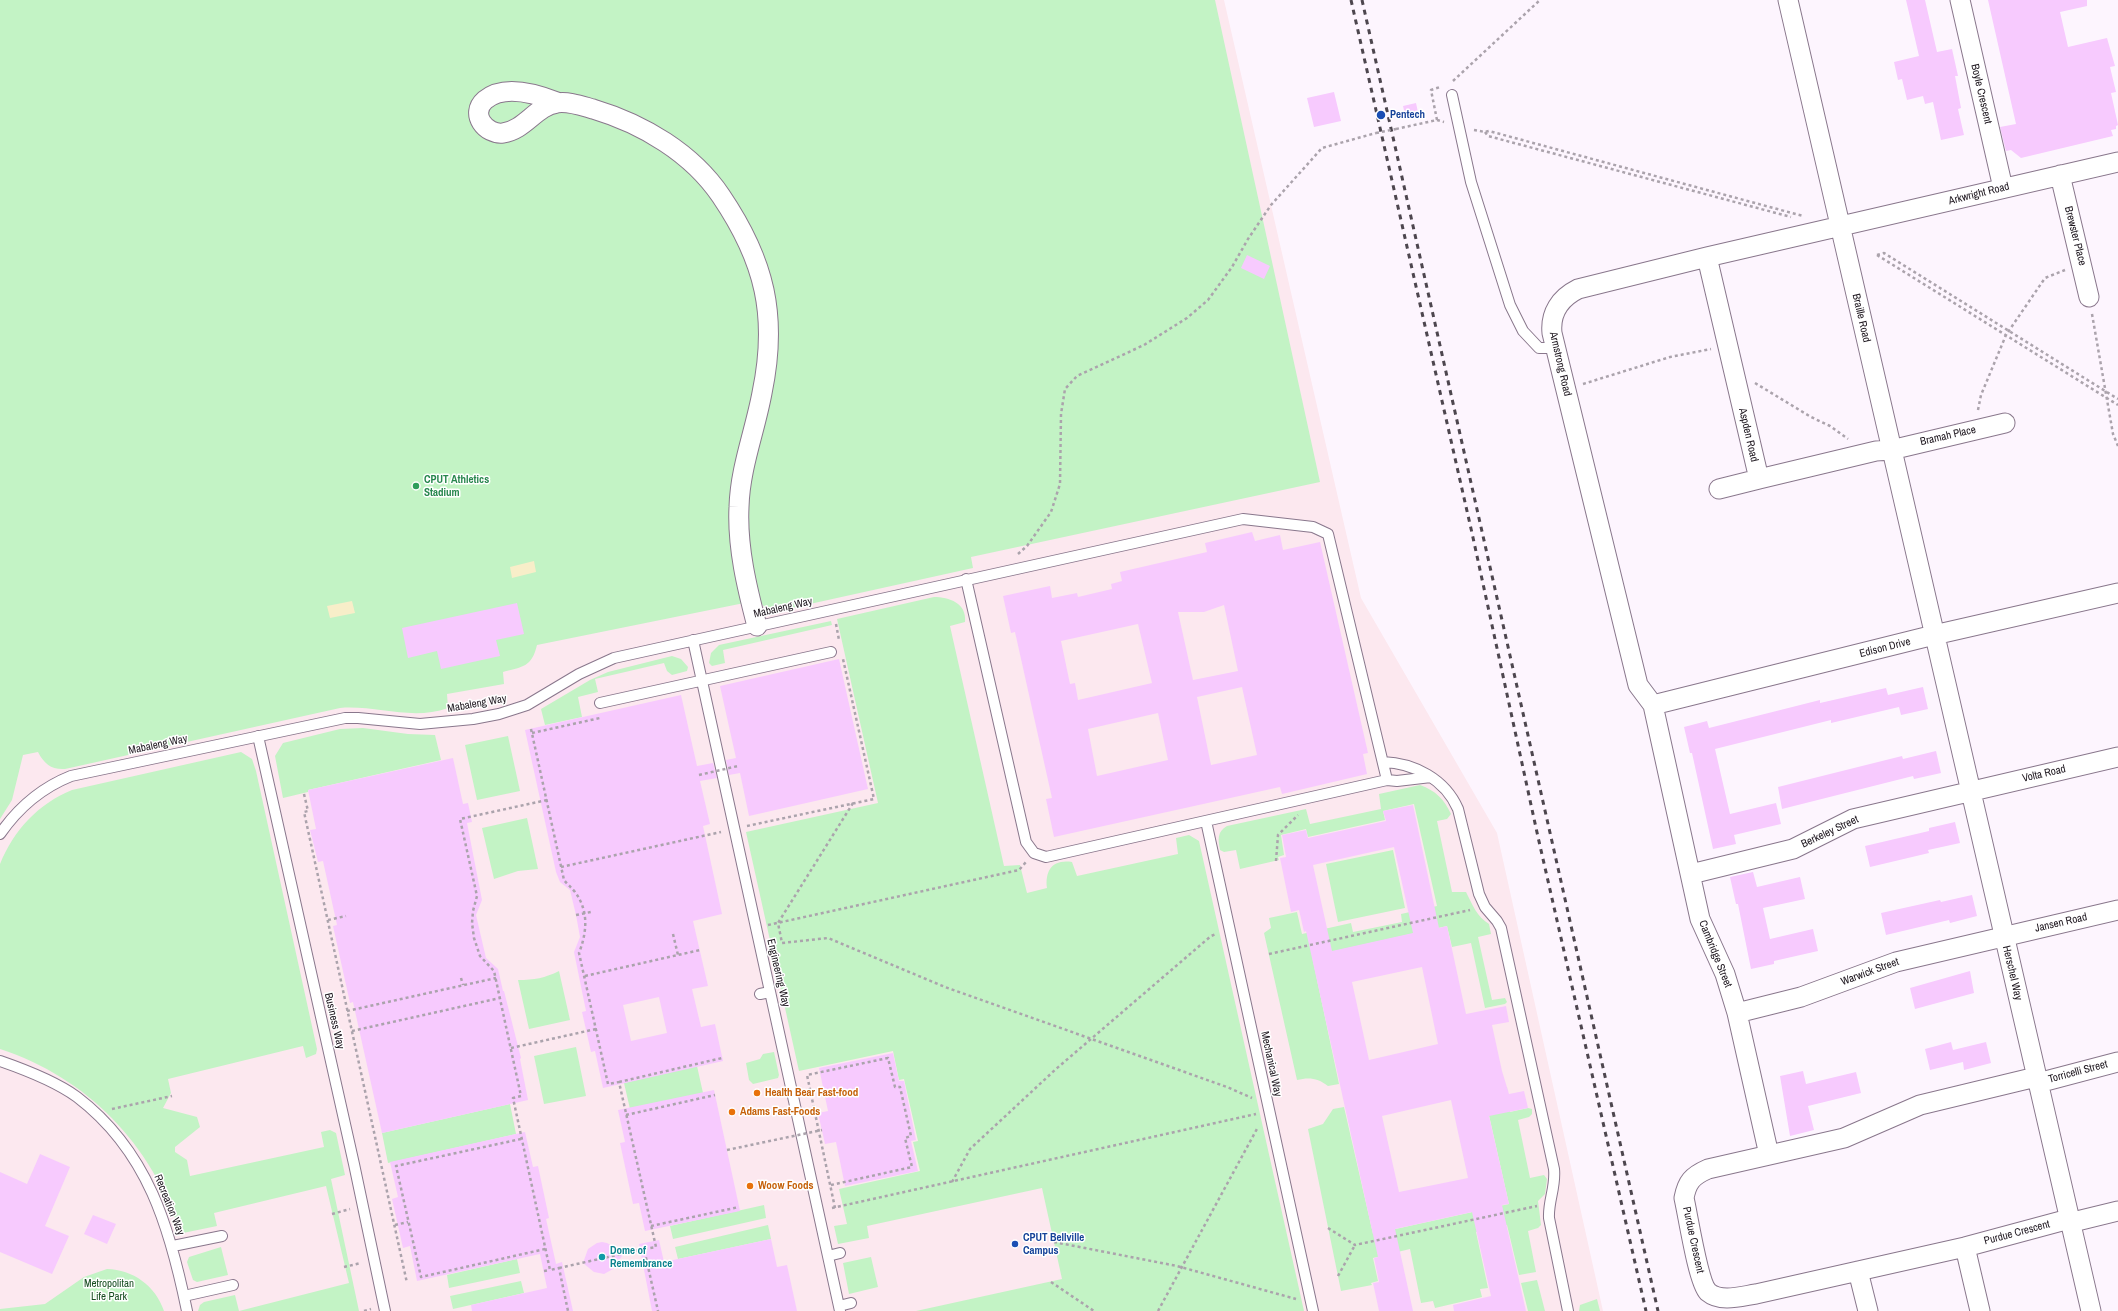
<!DOCTYPE html>
<html>
<head>
<meta charset="utf-8">
<style>
	body { margin:0 }
	canvas { display:block; background:#fdf5fe }
</style>
</head>
<body>
<canvas width="2118" height="1311"></canvas>
<script>
const g = document.querySelector('canvas').getContext('2d');
g.lineJoin = 'round';
function fill(path, color) {
  g.fillStyle = color;
  g.fill(path, 'evenodd');
}
function strokePath(path, color, width, dash) {
  g.strokeStyle = color;
  g.lineWidth = width;
  g.lineCap = dash ? 'butt' : 'round';
  g.setLineDash(dash || []);
  g.stroke(path);
}
function label(font, color, halo, rows, align = 'center') {
  g.font = font + ' "Archivo Narrow",sans-serif';
  g.lineWidth = 3;
  g.setLineDash([]);
  g.textBaseline = 'middle';
  g.strokeStyle = halo;
  g.fillStyle = color;
  for (const [text, x, y, turn = 0] of rows) {
    g.save();
    g.translate(x, y);
    g.rotate((+turn || 0) * Math.PI / 180);
    g.textAlign = isNaN(turn) ? turn : align;
    if (halo) g.strokeText(text, 0, 0);
    g.fillText(text, 0, 0);
    g.restore();
  }
}
const education = new Path2D(`
	M 0,0 L 1224,0 L 1361,598 L 1497,833 L 1603,1311 L 0,1311 Z`);
const green = new Path2D(`
	M 0,0 L 1215,0 L 1320,482 L 971,557 L 973,568 L 778,611 L 765,608 L 759,600 L 537,645 C 532,667 522,667 503,672 L 504,684 L 447,694 L 448,708 C 412,721 376,705 340,708 L 65,769 C 52,770 44,764 38,752 L 23,755 L 12,800 L 0,819 Z
	M 934,597 C 949,597 967,603 965,622 L 950,626 L 1004,866 L 1020,865 L 1027,893 L 1047,888 C 1045,871 1052,859 1072,862 L 1077,876 L 1178,854 L 1176,838 L 1189,835 L 1199,841 L 1304,1311 L 916,1311 L 1062,1279 L 1042,1188 L 867,1226 L 869,1238 L 838,1244 L 834,1226 L 847,1224 L 839,1189 L 920,1171 L 913,1142 L 918,1141 L 904,1079 L 899,1080 L 893,1051 L 799,1071 L 746,832 L 878,803 L 837,619 Z
	M 831,621 L 832,625 L 723,650 L 725,663 L 712,666 L 709,663 L 711,653 L 719,645 Z
	M 672,656 L 681,659 L 688,667 L 687,671 L 672,675 L 667,671 L 664,663 L 595,679 L 598,692 L 578,697 L 582,717 L 545,725 L 541,709 L 590,680 L 608,672 Z
	M 363,728 L 408,734 L 435,735 L 441,760 L 308,790 L 308,792 L 283,798 L 275,756 L 283,743 L 340,729 Z
	M 508,736 L 520,791 L 477,800 L 465,745 Z
	M 241,752 L 252,759 L 256,771 L 317,1049 L 316,1054 L 306,1058 L 303,1046 L 168,1079 L 171,1093 L 163,1108 L 197,1117 L 200,1127 L 175,1147 L 175,1152 L 187,1160 L 190,1176 L 324,1147 L 321,1132 L 330,1130 L 336,1133 L 345,1175 L 331,1179 L 359,1311 L 198,1311 L 200,1305 L 204,1302 L 235,1295 L 239,1311 L 349,1283 L 326,1186 L 214,1213 L 217,1226 L 183,1233 L 180,1231 C 151,1144 88,1078 0,1049 L 0,864 C 14,830 38,804 72,790 Z
	M 1420,785 C 1436,791 1444,799 1451,814 L 1447,819 L 1437,821 L 1452,892 L 1466,892 C 1472,904 1477,917 1489,924 L 1491,934 L 1478,937 L 1492,1000 L 1505,998 L 1507,1002 L 1505,1004 L 1485,1008 L 1471,943 L 1452,947 L 1447,926 L 1312,956 L 1339,1084 L 1328,1086 C 1318,1078 1309,1077 1297,1080 L 1264,933 L 1271,928 L 1269,918 L 1297,912 L 1302,934 L 1351,923 L 1353,932 L 1402,922 L 1401,914 L 1437,906 L 1414,804 L 1383,811 L 1385,820 L 1308,837 L 1306,829 L 1281,835 L 1284,855 L 1278,857 L 1279,860 L 1240,869 L 1236,850 L 1224,852 L 1220,850 C 1218,839 1217,832 1227,826 L 1306,809 L 1310,824 L 1381,809 L 1379,794 Z
	M 527,818 L 538,869 L 518,871 L 494,879 L 482,828 Z
	M 1393,850 L 1405,908 L 1338,922 L 1326,864 Z
	M 559,971 L 570,1020 L 529,1029 L 518,980 C 534,980 545,978 559,971 Z
	M 576,1047 L 586,1096 L 544,1104 L 534,1056 Z
	M 774,1052 L 779,1075 L 778,1078 L 753,1084 L 749,1080 L 746,1063 L 760,1059 L 763,1054 Z
	M 697,1066 L 703,1093 L 630,1109 L 624,1083 Z
	M 1507,1087 L 1510,1112 L 1528,1108 L 1532,1109 L 1532,1114 L 1529,1117 L 1518,1120 L 1530,1178 L 1544,1175 L 1547,1179 L 1545,1194 L 1538,1201 L 1541,1225 L 1538,1228 L 1528,1231 L 1536,1272 L 1519,1275 L 1507,1225 L 1476,1232 L 1488,1288 L 1480,1289 L 1482,1297 L 1435,1308 L 1433,1301 L 1421,1303 L 1410,1249 L 1373,1258 L 1378,1281 L 1371,1283 L 1372,1285 L 1341,1291 L 1308,1129 L 1323,1124 L 1333,1109 L 1344,1107 L 1373,1234 L 1509,1204 L 1484,1093 Z
	M 510,1104 L 516,1134 L 388,1163 L 382,1133 Z
	M 764,1205 L 766,1218 L 673,1239 L 670,1226 Z
	M 768,1225 L 771,1239 L 678,1259 L 675,1247 Z
	M 221,1247 L 228,1275 L 197,1282 L 193,1280 L 187,1262 L 189,1257 Z
	M 871,1257 L 878,1287 L 849,1294 L 843,1263 Z
	M 517,1259 L 520,1273 L 449,1288 L 447,1275 Z
	M 107,1269 C 133,1270 155,1285 164,1311 L 0,1311 L 0,1309 L 45,1304 L 84,1277 Z
	M 1537,1280 L 1545,1311 L 1528,1311 L 1521,1283 Z
	M 521,1281 L 524,1293 L 453,1309 L 450,1296 Z
	M 1597,1299 L 1600,1311 L 1579,1311 L 1580,1305 Z`);
const sand = new Path2D(`
	M 534,561 L 536,572 L 512,578 L 510,567 Z
	M 352,601 L 355,613 L 330,618 L 327,606 Z`);
const building = new Path2D(`
	M 1906,0 L 1925,0 L 1937,52 L 1952,49 L 1958,76 L 1955,76 L 1961,108 L 1958,109 L 1964,135 L 1941,140 L 1933,102 L 1925,104 L 1923,96 L 1907,100 L 1902,79 L 1898,80 L 1894,62 L 1919,56 Z
	M 1988,0 L 2087,0 L 2087,6 L 2060,12 L 2068,47 L 2107,38 L 2115,66 L 2110,67 L 2116,92 L 2111,93 L 2118,125 L 2116,126 L 2116,129 L 2111,130 L 2113,136 L 2021,158 L 2011,150 L 2006,151 L 2000,127 L 2016,124 Z
	M 1334,92 L 1341,121 L 1314,127 L 1307,98 Z
	M 1416,103 L 1419,117 L 1406,119 L 1403,106 Z
	M 1247,255 L 1270,266 L 1264,279 L 1241,268 Z
	M 1252,532 L 1255,541 L 1280,535 L 1283,550 L 1320,542 L 1368,753 L 1363,754 L 1367,774 L 1282,794 L 1280,787 L 1054,837 L 1046,799 L 1052,798 L 1015,632 L 1011,633 L 1003,596 L 1050,586 L 1052,598 L 1077,593 L 1078,597 L 1112,589 L 1111,584 L 1122,581 L 1120,572 L 1207,552 L 1205,543 ZM 1224,605 L 1238,671 L 1193,680 L 1178,612 L 1204,612 ZM 1138,624 L 1152,683 L 1078,700 L 1075,683 L 1070,684 L 1061,641 ZM 1242,687 L 1257,755 L 1211,765 L 1197,697 ZM 1158,713 L 1168,760 L 1097,776 L 1088,729 Z
	M 517,603 L 524,634 L 496,640 L 500,656 L 441,669 L 437,651 L 408,658 L 402,628 Z
	M 839,659 L 868,789 L 749,816 L 740,773 L 729,775 L 726,760 L 736,758 L 720,686 Z
	M 1923,687 L 1928,709 L 1901,715 L 1899,707 L 1831,723 L 1831,720 L 1715,749 L 1730,814 L 1776,803 L 1781,824 L 1734,835 L 1736,844 L 1713,849 L 1692,753 L 1690,753 L 1684,727 L 1707,721 L 1709,728 L 1820,700 L 1820,703 L 1886,688 L 1888,695 Z
	M 681,695 L 697,766 L 713,763 L 717,778 L 700,781 L 710,824 L 703,826 L 722,914 L 693,921 L 708,986 L 692,989 L 701,1027 L 715,1024 L 723,1061 L 603,1088 L 595,1051 L 591,1052 L 582,1012 L 586,1011 L 574,952 L 580,937 L 576,915 L 570,890 L 560,882 L 556,872 L 525,730 ZM 659,997 L 667,1033 L 631,1041 L 623,1005 Z
	M 1936,751 L 1941,773 L 1914,779 L 1913,776 L 1782,809 L 1778,787 L 1902,756 L 1903,759 Z
	M 453,758 L 463,804 L 468,803 L 472,822 L 467,823 L 482,900 L 476,915 L 486,958 L 498,969 L 503,991 L 504,991 L 521,1058 L 520,1059 L 528,1100 L 382,1133 L 353,1002 L 350,1003 L 333,926 L 337,925 L 323,861 L 318,862 L 310,830 L 316,829 L 308,790 Z
	M 1413,805 L 1439,928 L 1447,926 L 1466,1014 L 1506,1006 L 1509,1022 L 1492,1025 L 1502,1071 L 1509,1094 L 1524,1091 L 1528,1108 L 1489,1116 L 1509,1204 L 1502,1205 L 1526,1311 L 1454,1311 L 1453,1305 L 1491,1296 L 1472,1212 L 1395,1229 L 1413,1311 L 1379,1311 L 1373,1283 L 1379,1282 L 1374,1258 L 1378,1257 L 1306,931 L 1304,932 L 1299,910 L 1291,912 L 1280,858 L 1286,857 L 1282,835 L 1306,830 L 1308,838 L 1386,821 L 1383,811 ZM 1394,847 L 1413,933 L 1332,951 L 1313,865 ZM 1422,967 L 1438,1044 L 1369,1060 L 1352,982 ZM 1451,1100 L 1468,1178 L 1399,1192 L 1382,1116 Z
	M 1955,822 L 1960,843 L 1928,850 L 1929,853 L 1870,867 L 1865,846 L 1929,831 L 1929,828 Z
	M 1753,872 L 1757,887 L 1800,877 L 1805,899 L 1763,908 L 1770,939 L 1813,929 L 1818,951 L 1774,961 L 1774,964 L 1751,969 L 1738,904 L 1736,904 L 1730,877 Z
	M 1972,895 L 1977,916 L 1950,923 L 1949,920 L 1886,935 L 1881,913 L 1940,900 L 1941,902 Z
	M 1970,971 L 1974,993 L 1915,1009 L 1910,988 Z
	M 1951,1042 L 1953,1050 L 1986,1042 L 1991,1063 L 1964,1070 L 1963,1062 L 1930,1070 L 1925,1049 Z
	M 893,1053 L 899,1081 L 904,1081 L 916,1140 L 911,1141 L 918,1171 L 845,1186 L 836,1142 L 825,1144 L 818,1113 L 828,1111 L 819,1068 Z
	M 1803,1071 L 1806,1084 L 1856,1072 L 1861,1093 L 1808,1106 L 1814,1130 L 1790,1136 L 1780,1076 Z
	M 714,1090 L 740,1211 L 645,1231 L 639,1203 L 633,1204 L 620,1143 L 625,1142 L 618,1110 Z
	M 525,1132 L 533,1167 L 538,1166 L 549,1218 L 546,1219 L 556,1264 L 562,1262 L 573,1311 L 472,1311 L 471,1305 L 547,1288 L 540,1254 L 417,1281 L 410,1246 L 403,1248 L 392,1199 L 398,1197 L 390,1162 Z
	M 40,1154 L 70,1167 L 45,1226 L 69,1236 L 52,1274 L 0,1252 L 0,1172 L 27,1184 Z
	M 93,1215 L 116,1224 L 107,1244 L 84,1234 Z
	M 771,1239 L 777,1267 L 787,1265 L 797,1311 L 652,1311 L 639,1244 L 659,1240 L 664,1262 Z
	M 602,1242 L 607,1243 L 624,1253 L 613,1269 L 604,1274 L 594,1272 L 583,1263 L 588,1249 L 597,1243 Z`);
const path = new Path2D(`
	M 1453,81 L 1540,0
	M 1437,120 L 1444,122
	M 1396,129 L 1437,120 L 1431,90 L 1440,87
	M 1474,130 L 1485,132 L 1489,131 L 1803,216
	M 1485,132 L 1488,136 L 1791,217
	M 1877,255 L 2118,405
	M 1877,255 L 1884,253 L 2118,399
	M 2092,314 L 2113,434 L 2118,446
	M 1755,383 L 1811,417 L 1830,426 L 1848,439
	M 1583,384 L 1670,357 L 1711,349
	M 1978,410 L 1981,395 L 2006,335 L 2045,278 L 2065,270
	M 1018,554 L 1027,546 L 1051,512 L 1060,484 L 1061,414 L 1065,389 L 1077,376 L 1144,345 L 1187,318 L 1208,300 L 1232,267 L 1248,239 L 1271,205 L 1322,148 L 1376,133
	M 836,624 L 839,640
	M 531,729 L 564,880 C 567,884 571,887 575,892 C 589,911 587,932 579,953 L 608,1084 L 619,1082 L 656,1247 L 644,1249 L 658,1311
	M 532,733 L 600,718
	M 304,794 L 308,811 L 304,812 L 407,1283
	M 547,800 L 460,819 L 477,896 L 473,911 L 472,923 L 474,938 L 480,956 L 494,971 L 521,1096 L 513,1098 L 550,1270 L 559,1268 L 568,1311
	M 853,803 L 778,923 L 782,943 L 828,938 L 945,987 L 1227,1087 L 1252,1098
	M 747,826 L 874,799 L 843,659
	M 1276,861 L 1278,835 L 1298,815
	M 561,867 L 721,832
	M 576,915 L 591,912
	M 328,920 L 346,916
	M 768,925 L 1019,870 L 1026,862
	M 673,934 L 678,955
	M 1269,954 L 1470,910
	M 585,976 L 700,950
	M 461,978 L 463,985
	M 347,1011 L 496,978
	M 352,1031 L 500,998
	M 511,1048 L 596,1029
	M 619,1082 L 722,1058
	M 112,1109 L 172,1096
	M 626,1115 L 715,1095
	M 521,1139 L 396,1166 L 421,1277 L 545,1249
	M 952,1182 L 970,1149 L 1056,1069 L 1211,936 L 1216,934
	M 831,1185 L 912,1167 L 905,1138 L 911,1136 L 900,1087 L 895,1087 L 888,1058 L 807,1075 L 835,1208
	M 832,1208 L 1256,1114
	M 332,1214 L 350,1209
	M 395,1225 L 408,1222
	M 651,1226 L 739,1207
	M 1328,1228 L 1355,1245 L 1537,1206
	M 1054,1242 L 1177,1266 L 1296,1299
	M 344,1267 L 361,1263
	M 559,1268 L 644,1249
	M 544,1271 L 550,1270
	M 1338,1276 L 1355,1245
	M 1051,1282 L 1094,1311
	M 364,1311 L 371,1309
	M 1158,1311 L 1258,1127`);
const lane = new Path2D(`
	M 1452,95 L 1471,182 L 1510,305 L 1523,331 L 1539,348 L 1556,348
	M 966,579 L 1026,842 L 1034,853 L 1046,857 L 1387,780 L 1397,781 L 1431,777
	M 693,640 L 840,1311
	M 600,703 L 831,652
	M 258,736 L 354,1164 L 385,1311
	M 1383,762 C 1414,763 1445,779 1458,809 L 1479,894 L 1485,907 L 1497,921 L 1501,928 L 1554,1169 C 1556,1187 1548,1201 1549,1218 L 1568,1311
	M 1206,821 L 1313,1311
	M 0,834 C 18,808 41,788 71,776 L 345,718 L 358,718 L 420,724 L 473,719 L 499,714 L 527,705 L 579,674 L 614,658 L 1243,519 L 1313,527 L 1328,534 L 1387,780
	M 760,994 L 770,992
	M 0,1061 C 26,1070 55,1081 77,1097 C 148,1151 170,1228 187,1311
	M 173,1246 L 222,1236
	M 828,1256 L 840,1253
	M 184,1296 L 233,1285
	M 839,1306 L 851,1303`);
const street = new Path2D(`
	M 1788,0 L 2091,1311
	M 1960,0 L 2003,188
	M 557,102 C 537,94 504,84 485,100 C 469,114 486,135 503,133 C 525,130 536,106 557,103 C 568,101 582,106 593,109 C 643,124 692,153 721,196 C 765,261 778,316 762,393 C 755,431 740,468 739,507 C 737,547 747,588 757,626
	M 2060,175 L 2089,297
	M 1707,257 L 1759,479 L 1876,451 L 1891,450 L 2005,423
	M 1719,489 L 1759,479
	M 1653,705 L 1934,635 L 2118,593
	M 1691,874 L 1793,849 L 1853,819 L 2118,757
	M 1737,1013 L 1801,997 L 1896,962 L 2118,910
	M 2036,1077 L 1920,1105 L 1844,1138 L 1708,1169 C 1692,1176 1687,1182 1684,1198 C 1688,1215 1698,1282 1708,1292 C 1721,1303 1742,1296 1756,1294 L 1965,1247 L 2069,1219 L 2077,1221 L 2118,1211
	M 2038,1083 L 2118,1062
	M 1769,1155 L 1737,1013 L 1725,974 L 1700,919 L 1653,705 L 1638,685 L 1552,333 C 1550,313 1560,298 1578,289 L 1707,257 L 2118,162
	M 1965,1247 L 1980,1311
	M 1858,1271 L 1868,1311`);
const rail = new Path2D(`
	M 1351,0 L 1472,533 L 1538,837 L 1646,1311
	M 1362,0 L 1658,1311`);
const pathBridge = new Path2D(`
	M 1376,133 L 1396,129
	M 699,775 L 738,766
	M 727,1150 L 822,1130`);
const markers = [
	[1381,115,5,"#1a4fb4"],
	[416,486,4,"#2e9e5b"],
	[757,1093,4,"#e8710a"],
	[732,1112,4,"#e8710a"],
	[750,1186,4,"#e8710a"],
	[1015,1244,4,"#1a4fb4"],
	[602,1257,4,"#0f9aa8"]
];
const streetNames = [
	["Boyle Crescent",1981,94,77],
	["Arkwright Road",1979,194,-14],
	["Brewster Place",2075,236,76],
	["Braille Road",1861,318,77],
	["Armstrong Road",1560,364,77],
	["Aspden Road",1748,435,77],
	["Bramah Place",1948,436,-13],
	["Mabaleng Way",783,608,-13],
	["Edison Drive",1885,648,-14],
	["Mabaleng Way",477,704,-10],
	["Mabaleng Way",158,745,-12],
	["Volta Road",2044,774,-13],
	["Berkeley Street",1830,832,-25],
	["Jansen Road",2061,923,-13],
	["Cambridge Street",1715,954,68],
	["Warwick Street",1870,972,-20],
	["Engineering Way",778,973,77],
	["Herschel Way",2012,973,77],
	["Business Way",334,1021,77],
	["Mechanical Way",1271,1064,78],
	["Torricelli Street",2078,1072,-15],
	["Recreation Way",169,1205,68],
	["Purdue Crescent",2017,1233,-15],
	["Purdue Crescent",1693,1240,78]
];
const transitNames = [
	["Pentech",1390,115],
	["CPUT Bellville",1023,1238],
	["Campus",1023,1251]
];
const leisureNames = [
	["CPUT Athletics",424,480],
	["Stadium",424,493]
];
const foodNames = [
	["Health Bear Fast-food",765,1093],
	["Adams Fast-Foods",740,1112],
	["Woow Foods",758,1186]
];
const cultureNames = [
	["Dome of",610,1251],
	["Remembrance",610,1264]
];
const parkNames = [
	["Metropolitan",109,1284],
	["Life Park",109,1297]
];
fill(education, '#fce8ef');
fill(green, '#c3f3c5');
fill(sand, '#f8eec9');
fill(building, '#f7cafe');
strokePath(lane, '#89778c', 12);
strokePath(street, '#89778c', 21);
strokePath(path, '#aba3ac', 2.5, [3, 3]);
strokePath(lane, '#fff', 10);
strokePath(street, '#fff', 19);
strokePath(rail, '#4d464e', 3, [5, 5]);
strokePath(pathBridge, '#aba3ac', 2.5, [3, 3]);
for (const [x, y, r, color] of markers) {
  const dot = new Path2D();
  dot.arc(x, y, r, 0, 2 * Math.PI);
  g.fillStyle = color;
  g.fill(dot);
  strokePath(dot, '#fff', 1.5);
}
label('11px', '#1d161e', '#fff', streetNames);
label('bold 11px', '#164399', '#fff', transitNames, 'left');
label('bold 11px', '#27864d', '#fff', leisureNames, 'left');
label('bold 11px', '#c56008', '#fff', foodNames, 'left');
label('bold 11px', '#0d838f', '#fff', cultureNames, 'left');
label('11px', '#174c20', '#fff', parkNames);
</script>
</body>
</html>
